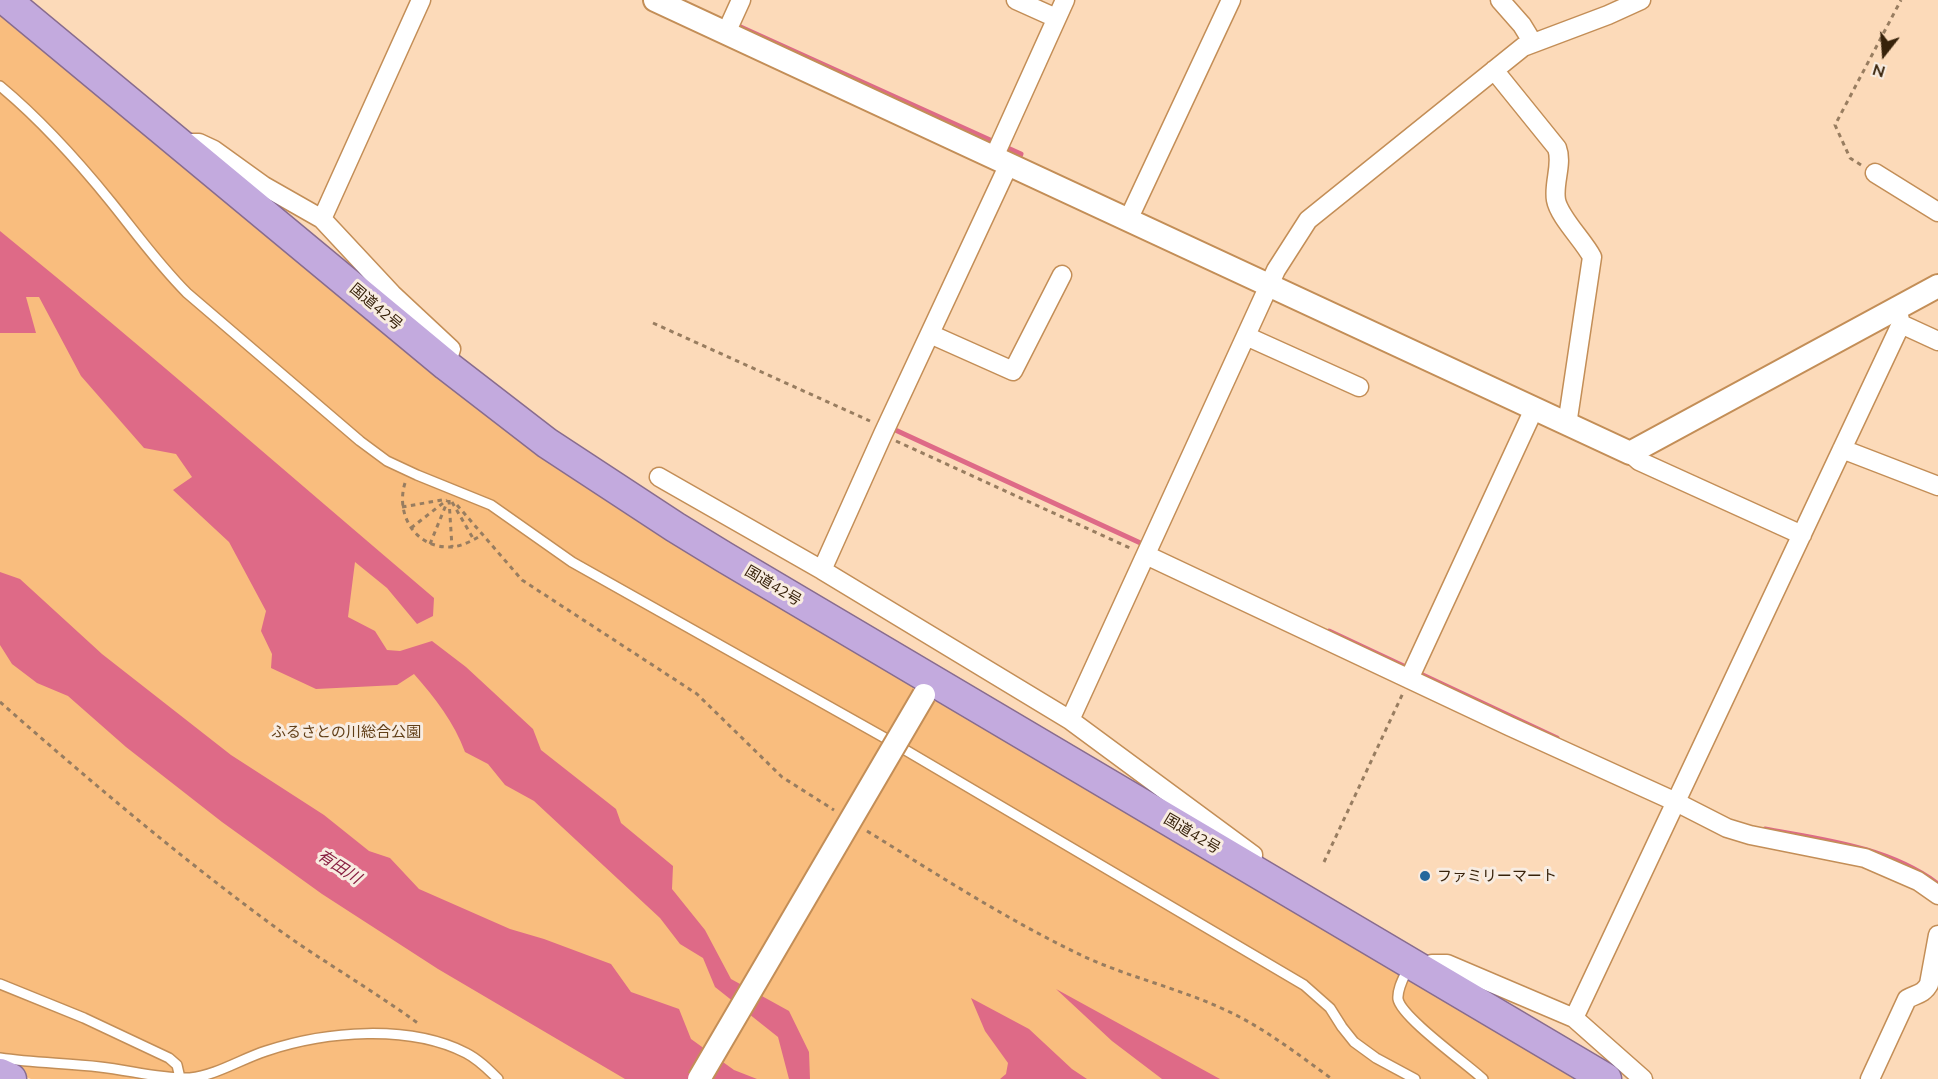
<!DOCTYPE html>
<html>
<head>
<meta charset="utf-8">
<style>
	body { margin:0 }
	#map { position:relative; width:1938px; height:1079px; overflow:hidden; background:#fcdab9; font-family:Mulish,sans-serif }
	canvas { display:block }
	.north { position:absolute; left:1854px; top:24px; width:60px; height:60px; -webkit-text-stroke:4px #f8ece1; paint-order:stroke; rotate:197deg; font-size:16px; font-weight:700; line-height:24px; text-align:center; color:#37220a }
	.north::after { content:''; display:block; margin:auto; width:21px; height:27px; background:#37220a; clip-path:polygon(50% 0,100% 100%,50% 72%,0 100%) }
</style>
</head>
<body>
<div id="map">
<canvas width="1938" height="1079"></canvas>
<div class="north">N</div>
</div>
<script>
const g = document.querySelector('canvas').getContext('2d');
g.lineJoin = 'round';
function fill(path, color) {
  g.fillStyle = color;
  g.fill(path, 'evenodd');
}
function strokePath(path, color, width, dash) {
  g.strokeStyle = color;
  g.lineWidth = width;
  g.lineCap = dash ? 'butt' : 'round';
  g.setLineDash(dash || []);
  g.stroke(path);
}
function label(font, color, halo, rows, align = 'center') {
  g.font = font + ' Mulish,"Noto Sans JP",sans-serif';
  g.lineWidth = 6;
  g.setLineDash([]);
  g.textBaseline = 'middle';
  g.strokeStyle = halo;
  g.fillStyle = color;
  for (const [text, x, y, turn = 0] of rows) {
    g.save();
    g.translate(x, y);
    g.rotate((+turn || 0) * Math.PI / 180);
    g.textAlign = isNaN(turn) ? turn : align;
    if (halo) g.strokeText(text, 0, 0);
    g.fillText(text, 0, 0);
    g.restore();
  }
}
const green = new Path2D(`
	M 0,5 L 488,405 L 1597,1079 L 31,1079 L 0,1065 Z`);
const water = new Path2D(`
	M 0,231 C 147,350 289,475 434,598 L 433,616 L 417,624 L 387,588 L 355,562 L 348,617 L 375,631 L 387,650 L 400,651 L 432,641 L 466,667 L 533,729 L 541,750 L 616,809 L 621,823 L 673,866 L 672,889 L 705,930 L 731,979 L 789,1011 L 809,1052 L 810,1079 L 789,1079 L 778,1037 L 715,987 L 703,958 L 680,944 L 660,918 L 534,801 L 505,785 L 488,764 L 465,752 C 454,722 435,698 414,674 L 397,685 L 316,689 L 271,668 L 272,654 L 261,631 L 266,611 L 229,542 L 173,490 L 192,477 L 176,454 L 144,448 L 81,376 L 39,297 L 26,297 L 36,333 L 0,333 Z
	M 0,572 L 20,579 L 102,654 L 231,755 L 324,815 L 369,851 L 390,858 L 419,889 L 510,929 L 544,939 L 611,964 L 631,992 L 679,1009 L 691,1039 L 734,1070 L 757,1079 L 625,1079 L 438,969 L 322,894 L 222,822 L 126,747 L 68,696 L 37,683 L 12,664 L 0,645 Z
	M 1056,989 L 1220,1079 L 1162,1079 L 1112,1041 Z
	M 971,998 L 1029,1029 L 1072,1069 L 1087,1079 L 1000,1079 L 1006,1074 L 1008,1063 L 985,1031 Z`);
const stream = new Path2D(`
	M 734,24 L 1021,154 L 1017,163
	M 891,428 L 1147,546
	M 1329,631 L 1557,738
	M 1765,829 C 1825,840 1888,847 1938,884`);
const path = new Path2D(`
	M 1861,165 L 1850,158 L 1835,125 L 1901,0
	M 653,323 L 870,421
	M 896,441 L 1130,548
	M 405,483 C 395,515 416,549 452,547 C 463,546 473,540 482,535
	M 449,500 L 452,547
	M 452,502 L 474,540
	M 457,505 L 522,580 L 697,694 L 782,777 L 834,810
	M 402,507 L 442,500
	M 411,528 L 447,500
	M 430,544 L 448,500
	M 0,702 C 91,782 182,859 279,930 C 325,963 374,991 419,1024
	M 867,831 C 938,875 1009,921 1085,957 C 1129,977 1177,988 1221,1008 C 1262,1026 1296,1053 1332,1079
	M 1324,862 L 1403,693`);
const service = new Path2D(`
	M 0,86 C 41,120 77,160 111,202 C 136,233 158,264 187,293 L 360,441 L 387,461 L 417,475 L 491,505 L 572,562 L 885,738 L 1304,985 L 1330,1008 L 1342,1027 L 1354,1042 L 1376,1058 L 1415,1079
	M 1408,968 C 1404,977 1397,989 1398,999 C 1401,1017 1467,1064 1483,1079
	M 0,984 L 84,1018 L 169,1058 L 177,1065 L 180,1078
	M 0,1058 C 33,1063 67,1063 100,1067 C 129,1070 160,1079 190,1078 C 217,1075 241,1059 266,1051 C 326,1031 409,1024 466,1053 C 478,1059 488,1069 498,1079`);
const minor = new Path2D(`
	M 1016,0 L 1056,18
	M 1500,0 L 1522,25 L 1533,43
	M 726,33 L 741,0
	M 1494,70 L 1557,148 C 1563,164 1553,183 1556,200 C 1559,217 1584,241 1592,257 L 1567,425
	M 184,148 L 192,143 L 199,143 L 214,150 L 264,186 L 322,219 L 392,294 L 451,349 L 446,365
	M 994,157 L 1065,0
	M 1875,173 L 1938,212
	M 322,219 L 421,0
	M 1128,220 L 1231,0
	M 1901,324 L 1938,341
	M 930,334 L 1013,371 L 1062,275
	M 1246,336 L 1359,387
	M 1842,449 L 1938,486
	M 1630,453 L 1639,461 L 1802,535
	M 659,477 L 822,570 L 1070,720 L 1253,855 L 1252,862
	M 1146,555 L 1509,726 L 1676,802 L 1727,828 L 1750,835 L 1865,858 L 1918,881 L 1938,895
	M 822,570 L 883,434 L 1009,164
	M 1409,679 L 1534,409
	M 1070,720 L 1276,270 L 1308,220 L 1523,47 L 1608,15 L 1641,0
	M 1425,973 L 1432,964 L 1447,964 L 1574,1018 L 1643,1079
	M 1574,1018 L 1901,324 L 1897,308
	M 1870,1079 L 1907,999 C 1916,994 1924,994 1929,984 L 1938,935`);
const tertiary = new Path2D(`
	M 655,0 L 1630,453 L 1938,286`);
const trunk = new Path2D(`
	M 6,0 L 446,365 L 547,443 L 675,527 L 724,557 L 1606,1079
	M 0,1074 L 11,1079`);
const tertiaryBridge = new Path2D(`
	M 699,1079 L 924,695`);
const markers = [
	[1425,876,6,"#23679c"]
];
const streetNames = [
	["国道42号",376,307,40],
	["国道42号",773,586,31],
	["国道42号",1192,834,31]
];
const parkNames = [
	["ふるさとの川総合公園",346,732]
];
const poiNames = [
	["ファミリーマート",1437,876]
];
const waterNames = [
	["有田川",339,867,33]
];
fill(green, '#f9bd7e');
fill(water, '#de6a87');
strokePath(stream, '#de6a87', 5);
strokePath(service, '#c38e57', 12);
strokePath(minor, '#c38e57', 21);
strokePath(tertiary, '#c38e57', 26);
strokePath(trunk, '#886c8e', 33);
strokePath(path, '#987d60', 3, [4.5, 4.5]);
strokePath(service, '#fff', 9);
strokePath(minor, '#fff', 18);
strokePath(tertiary, '#fff', 22);
strokePath(trunk, '#c3aade', 30);
strokePath(tertiaryBridge, '#c38e57', 26, []);
strokePath(tertiaryBridge, '#fff', 22);
for (const [x, y, r, color] of markers) {
  const dot = new Path2D();
  dot.arc(x, y, r, 0, 2 * Math.PI);
  g.fillStyle = color;
  g.fill(dot);
  strokePath(dot, '#f8ece1', 2);
}
label('15px', '#37220a', '#f8ece1', streetNames);
label('15px', '#613f18', '#f8ece1', parkNames);
label('15px', '#37220a', '#f8ece1', poiNames, 'left');
label('italic 16px', '#881f41', '#f8ece1', waterNames);
</script>
</body>
</html>
